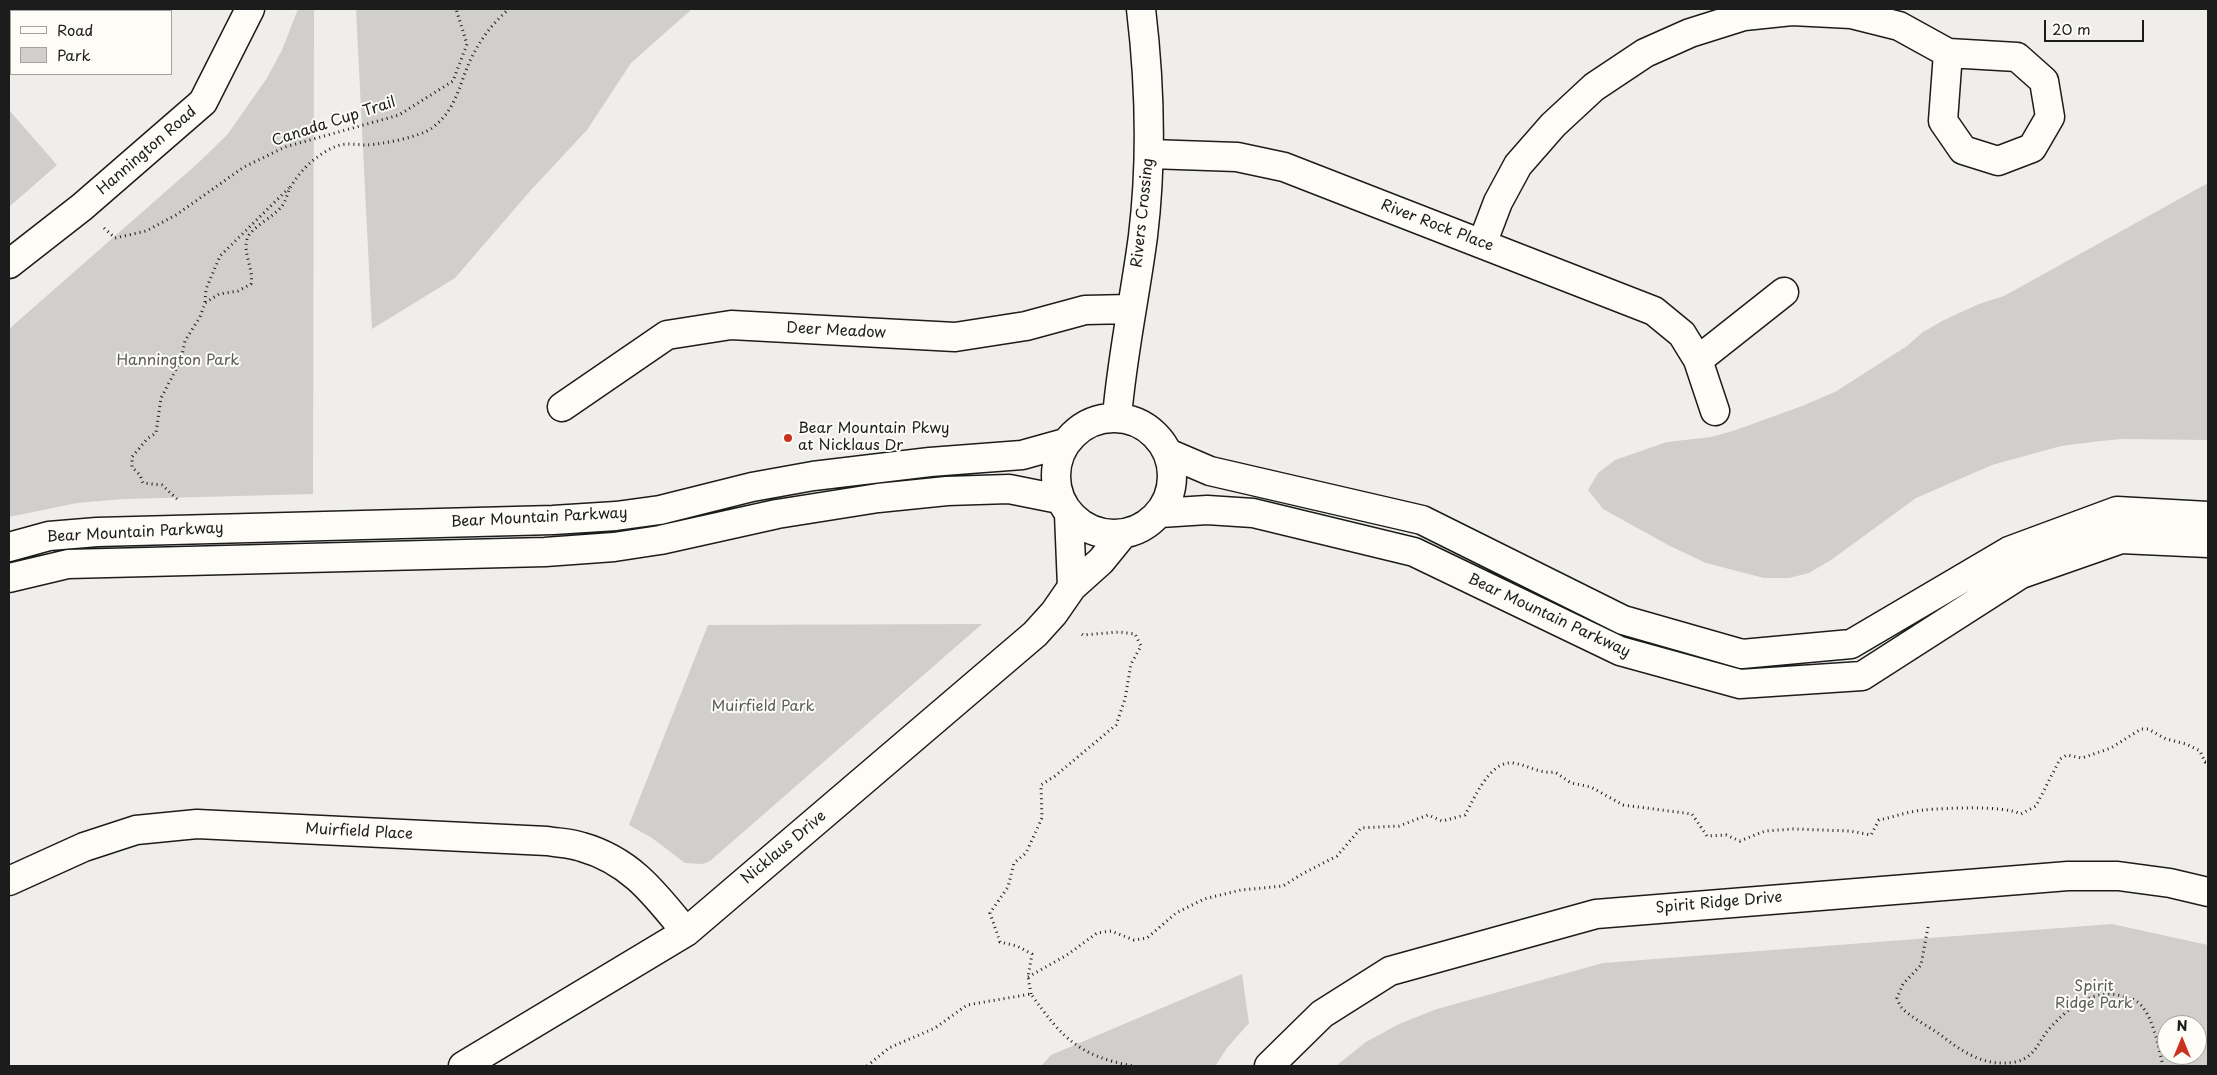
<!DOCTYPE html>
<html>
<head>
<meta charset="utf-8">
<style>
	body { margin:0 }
	#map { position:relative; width:2217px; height:1075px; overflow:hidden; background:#f0eeea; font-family:"Playpen Sans",sans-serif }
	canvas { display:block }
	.frame { position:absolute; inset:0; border:10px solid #1c1c1c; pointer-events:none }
	.legend { position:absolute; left:10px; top:10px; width:162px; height:65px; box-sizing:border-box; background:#fdfcf7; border:1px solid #a3a29f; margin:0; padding:6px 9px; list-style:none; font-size:15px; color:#1c1c1c }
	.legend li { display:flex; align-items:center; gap:10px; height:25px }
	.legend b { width:25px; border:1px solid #a3a29f }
	.north { position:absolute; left:2157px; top:1015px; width:50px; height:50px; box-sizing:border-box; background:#fdfcf7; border:1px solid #a3a29f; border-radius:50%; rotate:0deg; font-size:14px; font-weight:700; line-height:20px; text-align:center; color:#1c1c1c }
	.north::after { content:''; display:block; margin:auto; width:18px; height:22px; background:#c8321e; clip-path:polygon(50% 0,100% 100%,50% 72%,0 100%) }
	.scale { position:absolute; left:2044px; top:20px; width:100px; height:22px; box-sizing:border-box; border:2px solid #1c1c1c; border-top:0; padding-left:6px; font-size:15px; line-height:18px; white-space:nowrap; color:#1c1c1c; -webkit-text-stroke:4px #fdfcf7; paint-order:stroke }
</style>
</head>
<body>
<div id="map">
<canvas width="2217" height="1075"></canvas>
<div class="frame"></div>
<ul class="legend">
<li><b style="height:6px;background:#fdfcf7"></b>Road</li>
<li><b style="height:14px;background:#d0cfcc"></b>Park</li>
</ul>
<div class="north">N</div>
<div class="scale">20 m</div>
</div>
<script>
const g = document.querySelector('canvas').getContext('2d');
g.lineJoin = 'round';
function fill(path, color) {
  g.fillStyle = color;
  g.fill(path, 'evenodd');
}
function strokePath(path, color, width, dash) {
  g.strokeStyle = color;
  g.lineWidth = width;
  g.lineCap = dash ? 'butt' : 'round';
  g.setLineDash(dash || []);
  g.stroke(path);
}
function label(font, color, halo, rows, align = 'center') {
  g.font = font + ' "Playpen Sans",sans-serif';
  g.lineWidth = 4;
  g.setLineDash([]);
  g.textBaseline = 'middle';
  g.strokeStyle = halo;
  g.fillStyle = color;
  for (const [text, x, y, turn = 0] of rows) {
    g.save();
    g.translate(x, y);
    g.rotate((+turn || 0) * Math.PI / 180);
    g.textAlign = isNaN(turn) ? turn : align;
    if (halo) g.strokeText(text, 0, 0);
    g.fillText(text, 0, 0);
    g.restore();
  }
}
const green = new Path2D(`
	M 298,9 L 314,9 L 313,494 L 124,499 L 77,503 L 9,517 L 9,329 L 197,164 L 227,135 L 267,78 L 282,50 Z
	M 356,9 L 692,9 L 631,63 L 587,130 L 531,190 L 455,278 L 372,329 Z
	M 9,110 L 57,165 L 9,207 Z
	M 2208,183 L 2208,440 L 2122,439 L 2101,441 L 2061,446 L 1992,465 L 1916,498 L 1831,560 L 1809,573 L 1789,578 L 1764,578 L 1706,563 L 1668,545 L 1603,509 L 1588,490 L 1598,473 L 1615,460 L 1667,442 L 1711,437 L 1733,431 L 1802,406 L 1835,392 L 1907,346 L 1923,332 L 1944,320 L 1979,304 L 2004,296 Z
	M 982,624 L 710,861 L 703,864 L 685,863 L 652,838 L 629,825 L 708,625 Z
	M 2112,924 L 2208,945 L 2208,1066 L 1336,1066 L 1366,1042 L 1399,1024 L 1437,1009 L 1603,963 ZM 2167,1025 L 2197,1025 L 2197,1055 L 2167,1055 Z
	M 1242,974 L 1249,1023 L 1227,1048 L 1215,1066 L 1041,1066 L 1051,1055 Z`);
const path = new Path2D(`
	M 104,228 L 115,238 L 146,231 L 176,215 L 244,167 L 285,147 L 399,115 L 453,81 L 467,44 L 456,9
	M 205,302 L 206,289 L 220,256 L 289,188
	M 177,499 L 162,485 L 143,483 L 140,475 L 132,467 L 132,457 L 147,439 L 156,433 L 161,398 L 181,360 L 185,341 L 200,317 L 205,303 L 219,294 L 238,291 L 251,284 C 254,269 243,255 247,239 C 250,228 275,216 282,206 C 286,201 287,194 290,188 C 294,180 304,168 311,162 C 320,155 329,148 340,145 C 349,143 358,145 367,145 C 383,144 420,137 432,128 C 459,108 459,80 474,53 C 482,37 495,21 509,9
	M 1928,927 L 1921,965 L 1903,984 L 1897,998 C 1898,1001 1900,1006 1902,1008 C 1911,1018 1934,1029 1946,1039 C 1967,1055 1988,1067 2015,1062 C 2035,1058 2038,1042 2049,1029 C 2068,1008 2093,988 2122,996 C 2126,998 2132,998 2136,1001 C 2152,1010 2159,1049 2163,1066
	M 1028,977 L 1067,955 L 1097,933 L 1111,931 L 1134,940 L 1147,938 L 1176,913 L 1204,899 L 1241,890 L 1283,886 L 1302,874 L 1337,856 L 1361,828 L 1399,826 L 1428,815 L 1442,821 L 1465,815 C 1474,799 1490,760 1513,763 C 1528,765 1539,774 1555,772 L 1571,783 L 1591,787 L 1623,805 L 1692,814 L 1707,836 L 1726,835 L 1740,841 L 1765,831 L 1793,829 L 1850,831 L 1871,835 L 1879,820 C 1894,817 1909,811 1924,810 C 1946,808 2002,805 2021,814 L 2036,806 L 2060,759 L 2067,755 L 2082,758 L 2111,748 L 2141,729 L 2148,729 L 2166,739 L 2186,744 L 2200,751 L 2205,762 L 2208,762
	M 1031,994 L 1028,977 L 1032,954 L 1017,946 L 1000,942 L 990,913 L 1008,887 L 1014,863 L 1026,853 L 1042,818 L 1041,785 L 1055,776 L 1116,725 L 1125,699 L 1131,664 L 1141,646 L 1135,634 L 1119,632 L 1083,635 L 1079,632
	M 867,1066 L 889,1048 L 935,1028 L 967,1005 L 1031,994 C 1062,1038 1079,1056 1133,1066`);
const minor = new Path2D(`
	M 1948,53 L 2017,57 L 2044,81 L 2050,117 L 2032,148 L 1998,161 L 1963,150 L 1943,121 Z
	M 1150,154 L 1237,157 L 1284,167 L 1654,311 L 1682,334 L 1698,360 L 1715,411
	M 1482,244 L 1498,202 L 1518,165 L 1553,125 L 1594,87 L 1645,53 L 1690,33 L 1744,16 L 1792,11 L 1851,14 L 1899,26 L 1948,53
	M 9,264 L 82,207 L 203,102 L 250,9
	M 1698,360 L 1784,292
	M 562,407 L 667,335 L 731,325 L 955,337 L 1026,326 L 1085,310 L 1130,309
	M 1117,417 C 1122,356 1135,297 1143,236 C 1152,161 1150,84 1141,9
	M1056 476a58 58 0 1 1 116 0a58 58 0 1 1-116 0Z
	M 1168,453 L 1210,471 L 1422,520 L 1623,620 L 1742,654 L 1851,644 L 2009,551 L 2117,511 L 2208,516
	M 1160,513 L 1207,510 L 1253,513 L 1414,552 L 1620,651 L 1740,684 L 1862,676 L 2021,574 L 2121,539 L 2208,543
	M 1069,514 L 1072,587
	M 9,547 L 49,536 L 97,532 L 553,520 L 616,516 L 660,510 L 752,487 L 813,476 L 930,462 L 1022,455 L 1065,443
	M 9,578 L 68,564 L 545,552 L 614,547 L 660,540 L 777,514 L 878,498 L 947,491 L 1009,489 L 1059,499
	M 9,881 L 84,847 L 136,830 L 197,824 L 547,841 C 559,843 571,843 582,847 C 631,861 655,894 686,932
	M 463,1066 L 686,932 L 1035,634 L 1054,613 L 1072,587 L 1101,561 L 1123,534
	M 1269,1066 L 1322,1014 L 1390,971 L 1596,914 L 2068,876 L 2118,876 L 2170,883 L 2208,892`);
const markers = [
	[788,438,5,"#c8321e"]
];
const streetNames = [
	["Canada Cup Trail",334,122,-18],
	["Hannington Road",147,151,-41],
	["Rivers Crossing",1143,213,-84],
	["River Rock Place",1437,226,21],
	["Deer Meadow",836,331,3],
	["Bear Mountain Parkway",539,518,-3],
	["Bear Mountain Parkway",135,533,-3],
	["Bear Mountain Parkway",1549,616,25],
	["Muirfield Place",359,832,3],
	["Nicklaus Drive",784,848,-40],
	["Spirit Ridge Drive",1719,903,-5]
];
const parkNames = [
	["Hannington Park",178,361],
	["Muirfield Park",763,707],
	["Spirit",2094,987],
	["Ridge Park",2094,1004]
];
const poiNames = [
	["Bear Mountain Pkwy",798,429],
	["at Nicklaus Dr",798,446]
];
fill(green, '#d0cfcc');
strokePath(minor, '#1c1c1c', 31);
strokePath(path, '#1c1c1c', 3, [1, 4]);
strokePath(minor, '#fdfcf7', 28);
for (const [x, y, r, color] of markers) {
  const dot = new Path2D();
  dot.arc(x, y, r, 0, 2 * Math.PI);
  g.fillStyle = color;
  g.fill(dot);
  strokePath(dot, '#fdfcf7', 2);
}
label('15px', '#1c1c1c', '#fdfcf7', streetNames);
label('15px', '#5b5b5a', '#fdfcf7', parkNames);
label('15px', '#1c1c1c', '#fdfcf7', poiNames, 'left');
</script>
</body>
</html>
